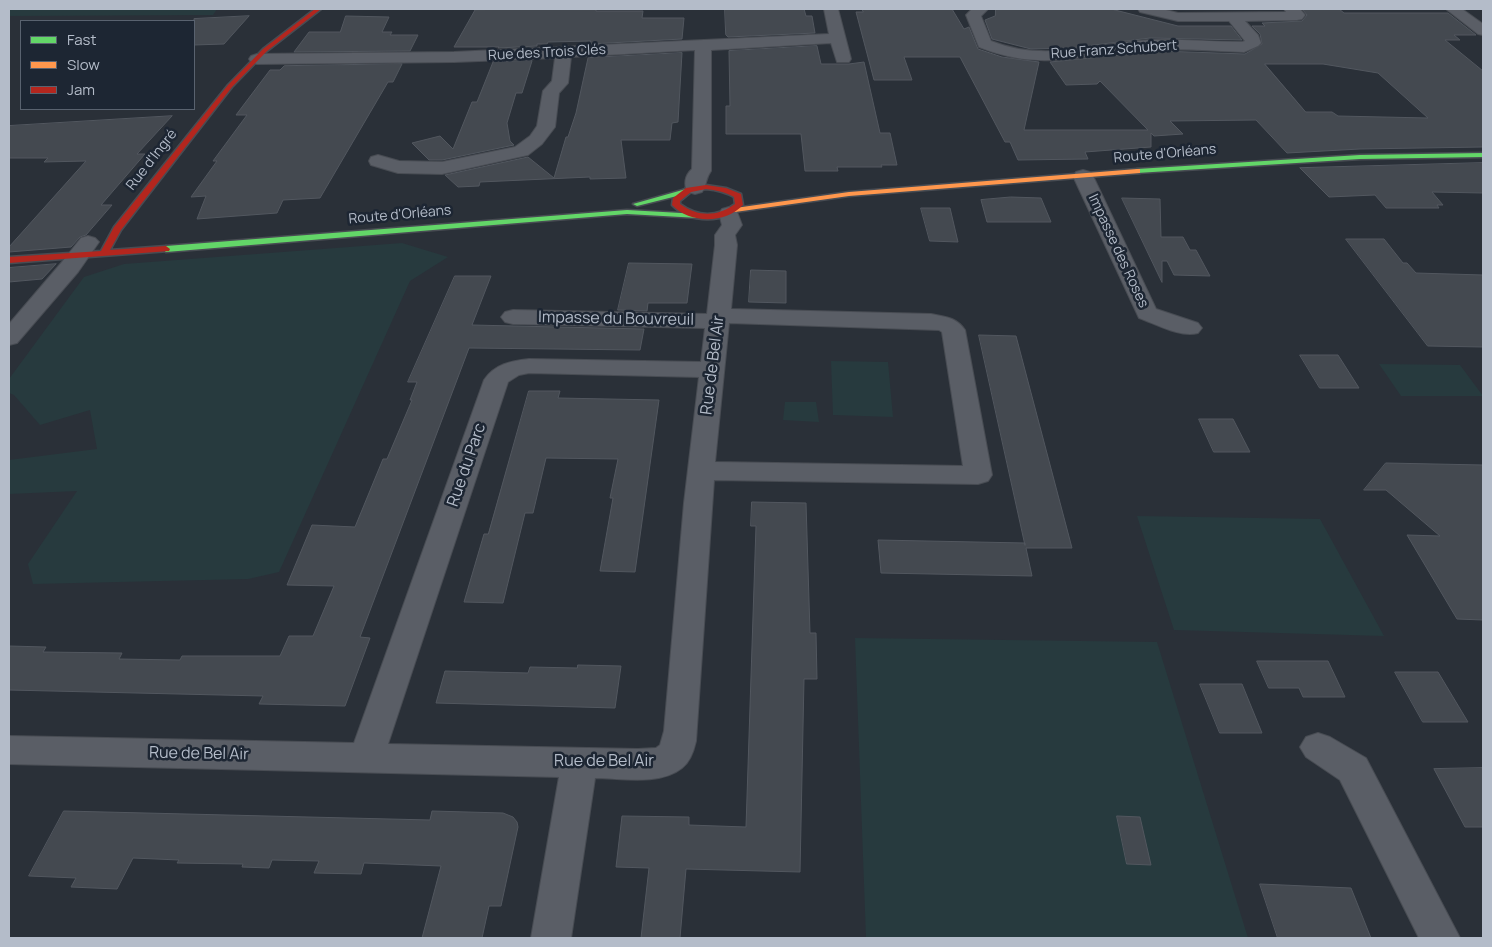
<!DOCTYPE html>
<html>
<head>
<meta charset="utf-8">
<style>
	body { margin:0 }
	#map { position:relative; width:1492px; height:947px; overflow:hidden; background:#2a3038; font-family:Manrope,sans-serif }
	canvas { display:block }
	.frame { position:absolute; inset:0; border:10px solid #b4bcc9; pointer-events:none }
	.legend { position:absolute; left:20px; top:20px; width:175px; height:90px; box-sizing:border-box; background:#1d2633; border:1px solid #59626f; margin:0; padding:6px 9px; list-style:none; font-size:15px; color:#b4bcc9 }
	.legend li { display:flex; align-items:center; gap:10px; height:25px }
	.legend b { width:25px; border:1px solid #59626f }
</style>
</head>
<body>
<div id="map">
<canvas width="1492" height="947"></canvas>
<div class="frame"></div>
<ul class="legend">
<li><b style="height:6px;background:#63d668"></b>Fast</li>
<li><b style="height:6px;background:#ff974d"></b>Slow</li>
<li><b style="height:6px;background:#b3261e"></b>Jam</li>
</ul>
</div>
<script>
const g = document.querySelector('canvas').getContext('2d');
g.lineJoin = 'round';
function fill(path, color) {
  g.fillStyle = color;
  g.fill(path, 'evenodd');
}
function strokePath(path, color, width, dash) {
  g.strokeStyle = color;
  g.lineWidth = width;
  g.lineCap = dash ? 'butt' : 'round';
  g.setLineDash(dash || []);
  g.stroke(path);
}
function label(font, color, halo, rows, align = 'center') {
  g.font = font + ' Manrope,sans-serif';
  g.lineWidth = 5;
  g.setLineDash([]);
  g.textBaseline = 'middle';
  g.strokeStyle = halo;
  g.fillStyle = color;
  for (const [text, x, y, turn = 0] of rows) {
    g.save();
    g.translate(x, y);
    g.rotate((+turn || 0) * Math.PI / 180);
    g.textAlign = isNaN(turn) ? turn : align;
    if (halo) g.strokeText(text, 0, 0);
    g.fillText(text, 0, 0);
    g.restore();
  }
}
const green = new Path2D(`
	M 9,9 L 217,9 L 213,15 L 9,16 Z
	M 402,243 L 448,257 L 410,281 L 279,572 L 248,579 L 33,584 L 28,564 L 77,491 L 9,494 L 9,460 L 97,449 L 90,410 L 40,425 L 14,395 L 9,393 L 9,379 L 84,277 L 124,264 Z
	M 831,361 L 888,362 L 893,417 L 833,415 Z
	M 1379,364 L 1460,365 L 1483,396 L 1401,396 Z
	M 785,402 L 816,402 L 819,422 L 783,420 Z
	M 1137,516 L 1320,519 L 1384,636 L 1174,630 Z
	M 855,638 L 1157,642 L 1248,938 L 866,938 Z`);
const building = new Path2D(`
	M 596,9 L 596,11 L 643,11 L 642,18 L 684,18 L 682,39 L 590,44 L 591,41 L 548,42 L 547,44 L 537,44 L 537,46 L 498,48 L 499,47 L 454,47 L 475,10 Z
	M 725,9 L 804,9 L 806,16 L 812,16 L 815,33 L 728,37 L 726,35 Z
	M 862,9 L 952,9 L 964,29 L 969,27 L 978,49 L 1002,57 L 1039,62 L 1024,130 L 1148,130 L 1100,81 L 1097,84 L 1066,85 L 1050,62 L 1160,51 L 1245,54 L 1262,44 L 1260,34 L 1252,26 L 1265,26 L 1262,23 L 1302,21 L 1307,15 L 1302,9 L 1339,9 L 1344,13 L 1448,13 L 1476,35 L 1454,35 L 1460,40 L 1445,40 L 1483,71 L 1483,147 L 1360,149 L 1287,153 L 1256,120 L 1170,121 L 1183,134 L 1154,136 L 1151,133 L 1151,147 L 1085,152 L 1088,159 L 1018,160 L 1010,142 L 1005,142 L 960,57 L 904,57 L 912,80 L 874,80 L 856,12 L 863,12 ZM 1265,64 L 1323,64 L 1378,73 L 1428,118 L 1338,116 L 1332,112 L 1306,112 Z
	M 996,9 L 1111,9 L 1178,26 L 1231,26 L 1242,40 L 1150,38 L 1070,48 L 1031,49 L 992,39 L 985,20 L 995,16 Z
	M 249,16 L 224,44 L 194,45 L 194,19 Z
	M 346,16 L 389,17 L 382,32 L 392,32 L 390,35 L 418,35 L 410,51 L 294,52 L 309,32 L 340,32 Z
	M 817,46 L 821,64 L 849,64 L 864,62 L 880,133 L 890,133 L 897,165 L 881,165 L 882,167 L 837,167 L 838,171 L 805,171 L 801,134 L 726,134 L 726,106 L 730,106 L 729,51 Z
	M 682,53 L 678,122 L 672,123 L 670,140 L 621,140 L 626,178 L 590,179 L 590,177 L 480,182 L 479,186 L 458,187 L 445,175 L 528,157 L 554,178 L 566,137 L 568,137 L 576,113 L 588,58 Z
	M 532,61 L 522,93 L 516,93 L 507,123 L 510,141 L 514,145 L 442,160 L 429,160 L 412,143 L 440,136 L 453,149 L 472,102 L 477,102 L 493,62 Z
	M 402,64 L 393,82 L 388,82 L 320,198 L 283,200 L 277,213 L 197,219 L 206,196 L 191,197 L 217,161 L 213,161 L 247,115 L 236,115 L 270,70 L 280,70 L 284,66 Z
	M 172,116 L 137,154 L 145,154 L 101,205 L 112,205 L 86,235 L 80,237 L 71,247 L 9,252 L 9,247 L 86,161 L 44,162 L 48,158 L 9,158 L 9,126 Z
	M 1483,163 L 1483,193 L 1432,192 L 1443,205 L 1437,205 L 1439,208 L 1386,208 L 1375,195 L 1329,197 L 1300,168 Z
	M 1011,197 L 1041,198 L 1051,222 L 987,222 L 981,200 Z
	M 1122,198 L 1160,199 L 1161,237 L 1183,237 L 1190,250 L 1196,250 L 1210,276 L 1174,275 L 1167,261 L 1162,261 L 1162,282 Z
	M 921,208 L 950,208 L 958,242 L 930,241 Z
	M 1346,239 L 1384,239 L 1403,263 L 1407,263 L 1416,273 L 1483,275 L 1483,347 L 1428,346 Z
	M 629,263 L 692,264 L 687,303 L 648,303 L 647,311 L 618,310 Z
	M 56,264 L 42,279 L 9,282 L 9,268 Z
	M 751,270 L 786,271 L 786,303 L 749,302 Z
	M 455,276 L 491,276 L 472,325 L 644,329 L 640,350 L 469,348 L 360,637 L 370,638 L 345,706 L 259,704 L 263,696 L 9,690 L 9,646 L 46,647 L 43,652 L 122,653 L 119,659 L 180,660 L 182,656 L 280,656 L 289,636 L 313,636 L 334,586 L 287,585 L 312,525 L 355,527 L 383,459 L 387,459 L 412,400 L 410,400 L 417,382 L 408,382 Z
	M 979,335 L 1016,336 L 1072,548 L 1026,548 L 1032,576 L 881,573 L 878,540 L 1025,543 L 1025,545 Z
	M 1300,355 L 1338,355 L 1359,388 L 1320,388 Z
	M 529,391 L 560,391 L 558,398 L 659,400 L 635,572 L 600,571 L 613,498 L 610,498 L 618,459 L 546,458 L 533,513 L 525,513 L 503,603 L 464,602 L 484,534 L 488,534 Z
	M 1199,419 L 1233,419 L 1250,452 L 1214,452 Z
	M 1386,463 L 1483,465 L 1483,620 L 1457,619 L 1407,535 L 1440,536 L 1386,490 L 1364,490 Z
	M 752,502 L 806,503 L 810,633 L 816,633 L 817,679 L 804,679 L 800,872 L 686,869 L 680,938 L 641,938 L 649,868 L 616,867 L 622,816 L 689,817 L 689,825 L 746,827 L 756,526 L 751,526 Z
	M 1257,661 L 1328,661 L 1345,697 L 1303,697 L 1299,688 L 1269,688 Z
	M 578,665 L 621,666 L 615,708 L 436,703 L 445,671 L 528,673 L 530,667 L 577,668 Z
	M 1395,672 L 1438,672 L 1468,722 L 1423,722 Z
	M 1200,684 L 1242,684 L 1262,733 L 1220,733 Z
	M 1483,768 L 1483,827 L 1465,827 L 1434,769 Z
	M 64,811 L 430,820 L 432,811 L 503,813 L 513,817 L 517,822 L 518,827 L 501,906 L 489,906 L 482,938 L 422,938 L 441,866 L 364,863 L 361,874 L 314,873 L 319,861 L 272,860 L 269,868 L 242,867 L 243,864 L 177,863 L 179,860 L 133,858 L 117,889 L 71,887 L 76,878 L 29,876 Z
	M 1117,816 L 1140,817 L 1151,865 L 1127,864 Z
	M 1260,884 L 1351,888 L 1371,938 L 1278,938 Z`);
const street = new Path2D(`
	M 824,9 L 838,9 L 851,59 L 849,62 L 837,62 L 831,43 L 711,50 L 711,171 C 705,179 707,185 702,192 L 695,194 L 688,192 C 683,185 685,175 692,169 L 695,50 L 571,57 L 568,83 L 559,93 L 555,127 L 542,144 L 528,155 L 442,174 L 398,173 L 371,165 L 369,161 L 371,157 L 378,155 L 399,161 L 442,162 L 515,147 L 530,136 L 537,126 L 543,91 L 552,81 L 555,58 L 454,62 L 257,64 L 251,62 L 249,59 L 251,56 L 257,54 L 454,52 L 829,34 Z
	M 972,9 L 988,9 L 981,16 L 991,41 C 1045,63 1094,43 1150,40 C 1180,39 1211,42 1242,42 L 1245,41 L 1229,21 L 1178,21 L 1140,12 L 1138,9 L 1162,9 L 1178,13 L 1286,12 L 1284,9 L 1300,9 L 1305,15 L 1302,19 L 1297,20 L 1245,21 L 1258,35 L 1261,43 L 1258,46 L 1244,52 C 1212,51 1180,48 1148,50 C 1084,53 1043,73 979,47 L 966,15 Z
	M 1446,9 L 1462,9 L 1483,24 L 1483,35 L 1478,34 Z
	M 1083,170 L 1090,172 L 1093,176 L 1156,309 L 1198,323 L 1202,328 L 1198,333 C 1180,338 1156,324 1139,318 L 1073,176 L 1076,172 Z
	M 729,207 L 736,209 L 742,225 L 735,235 L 737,245 L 731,309 L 931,314 C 945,317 956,317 965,330 L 992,475 L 988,481 L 978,484 L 714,480 L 696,741 C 694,750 690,762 682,768 C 660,786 620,778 595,778 L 571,938 L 531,938 L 559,777 L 9,764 L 9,736 L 354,743 L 484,380 C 495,364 511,361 529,359 L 701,362 L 705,328 L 513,324 L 505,322 L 501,317 L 505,312 L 513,310 L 707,314 L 715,245 L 715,235 L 722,225 L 719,213 L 722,209 ZM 729,323 L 939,330 L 942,332 L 963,466 L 715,462 ZM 529,373 L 699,377 L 684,503 L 664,731 L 660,745 L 656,748 L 638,749 L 388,744 L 508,382 L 519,375 Z
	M 88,236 L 95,238 L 99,242 L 78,272 L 17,343 L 9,345 L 9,324 L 62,262 L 81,238 Z
	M 1318,733 L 1330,737 L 1366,758 L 1460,938 L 1419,938 L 1340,780 L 1306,757 L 1300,747 L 1306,737 Z`);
const fast = new Path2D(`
	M 1483,153 L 1483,157 L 1360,159 L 1137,173 L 1133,171 L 1137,169 L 1360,155 Z
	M 686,189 L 690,191 L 689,193 L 637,206 L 633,204 Z
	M 627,210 L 699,214 L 703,216 L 699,218 L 627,214 L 166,252 L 162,249 L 166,246 Z`);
const slow = new Path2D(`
	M 1137,169 L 1140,169 L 1140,173 L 849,196 L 735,212 L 731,210 L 735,208 L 849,192 Z`);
const jam = new Path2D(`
	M 315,9 L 321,9 L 267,51 L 232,87 L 121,230 L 110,250 L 166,246 L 170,249 L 169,251 L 9,263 L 9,257 L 101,251 L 114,227 L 228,85 L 263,49 Z
	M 706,185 L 726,188 L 741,194 L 743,205 C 725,224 690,224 672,205 L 673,198 L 686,188 ZM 706,189 C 716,190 725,192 734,197 L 735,204 C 717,217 698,217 680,204 L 680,201 L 691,192 Z`);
const farStreetnames = [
	["Rue Franz Schubert",1114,50,-4],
	["Rue des Trois Clés",547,53,-3],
	["Route d'Orléans",1165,154,-5],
	["Rue d'Ingré",152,160,-52],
	["Route d'Orléans",400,215,-5],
	["Impasse des Roses",1118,251,65]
];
const streetNames = [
	["Impasse du Bouvreuil",616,319,1],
	["Rue de Bel Air",713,365,-83],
	["Rue du Parc",467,465,-71],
	["Rue de Bel Air",199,754,1],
	["Rue de Bel Air",604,762]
];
fill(green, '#273a3e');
fill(building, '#444950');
strokePath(building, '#52575f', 1);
strokePath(street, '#484c53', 2);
strokePath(fast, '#484c53', 3);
strokePath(slow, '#484c53', 3);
strokePath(jam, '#484c53', 3);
fill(street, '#5a5e66');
fill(fast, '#63d668');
fill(slow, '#ff974d');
fill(jam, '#b3261e');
label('14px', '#b4bcc9', '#1d2633', farStreetnames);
label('16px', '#b4bcc9', '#1d2633', streetNames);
</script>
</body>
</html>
